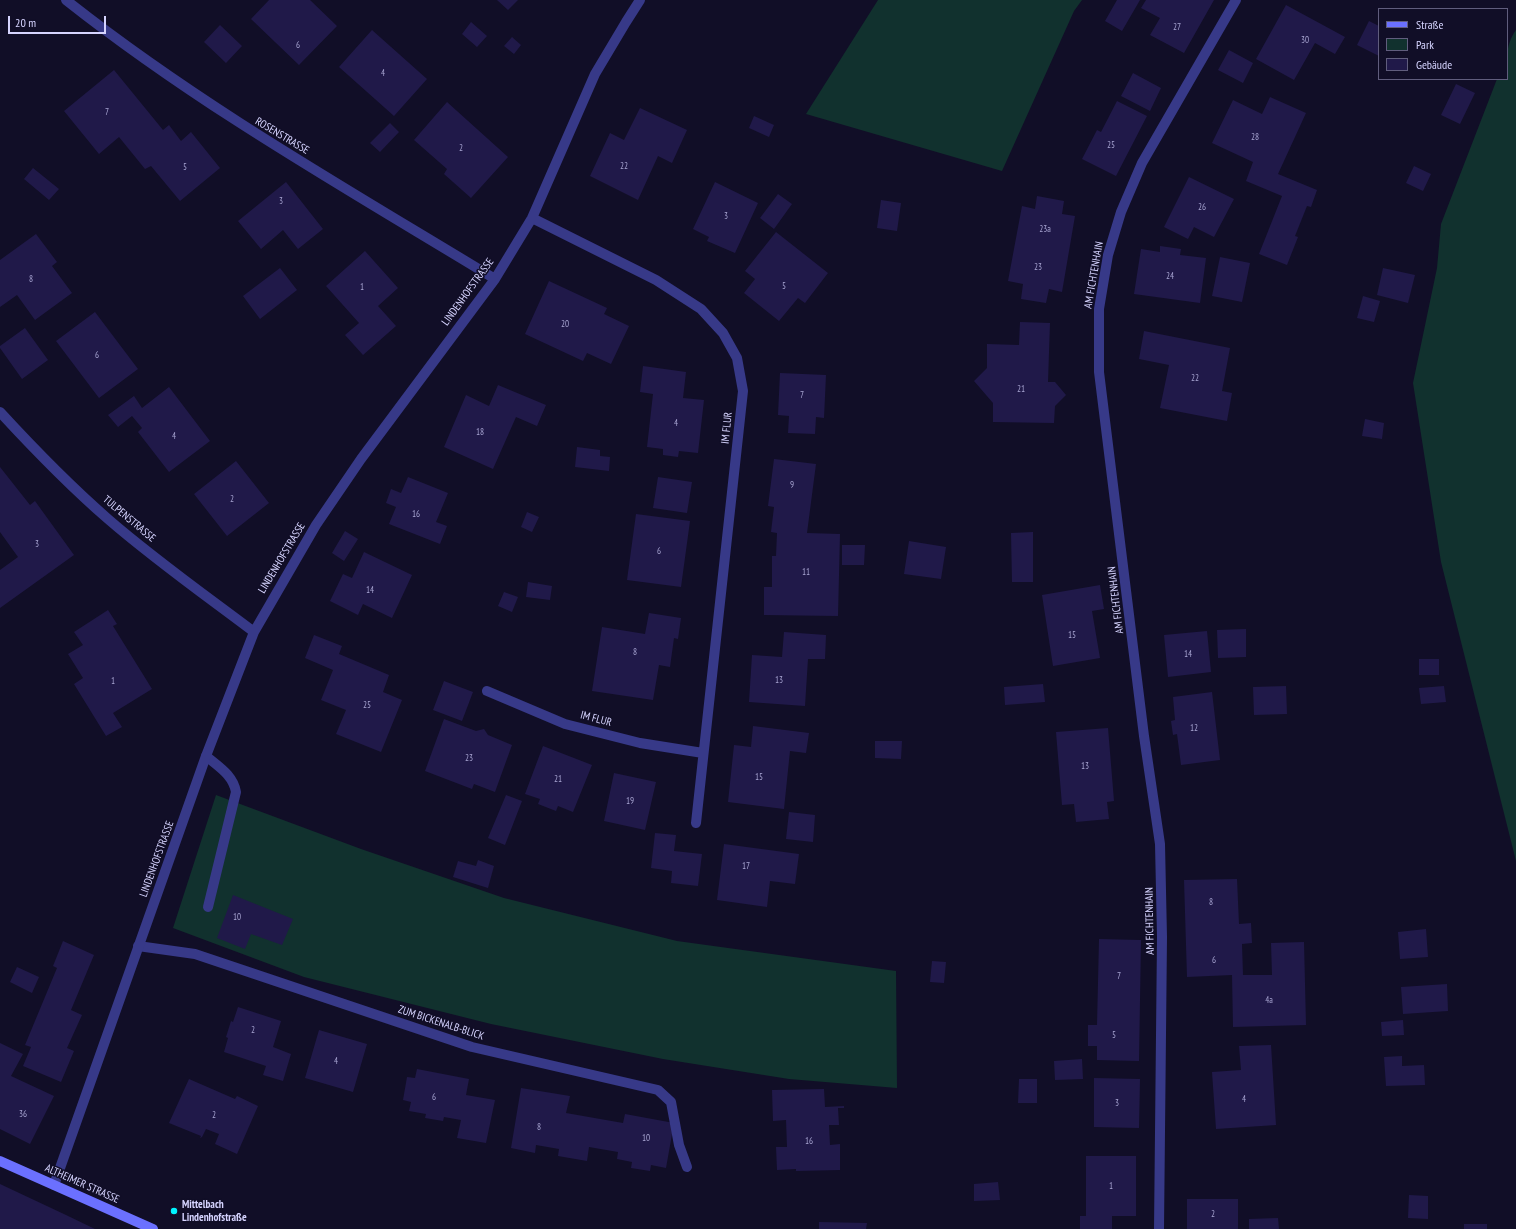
<!DOCTYPE html>
<html>
<head>
<meta charset="utf-8">
<style>
	body { margin:0 }
	#map { position:relative; width:1516px; height:1229px; overflow:hidden; background:#110e27; font-family:"PT Sans Narrow",sans-serif }
	canvas { display:block }
	.legend { position:absolute; left:1378px; top:8px; width:130px; height:72px; box-sizing:border-box; background:#110e27; border:1px solid #605d7d; margin:0; padding:5px 7px; list-style:none; font-size:12px; color:#d6d4ff }
	.legend li { display:flex; align-items:center; gap:8px; height:20px }
	.legend b { width:20px; border:1px solid #605d7d }
	.scale { position:absolute; left:8px; top:16px; width:98px; height:18px; box-sizing:border-box; border:2px solid #d6d4ff; border-top:0; padding-left:5px; font-size:12px; line-height:14px; white-space:nowrap; color:#d6d4ff; -webkit-text-stroke:3px #110e27; paint-order:stroke }
</style>
</head>
<body>
<div id="map">
<canvas width="1516" height="1229"></canvas>
<ul class="legend">
<li><b style="height:5px;background:#6b70ff"></b>Straße</li>
<li><b style="height:11px;background:#11312e"></b>Park</li>
<li><b style="height:11px;background:#201949"></b>Gebäude</li>
</ul>
<div class="scale">20 m</div>
</div>
<script>
const g = document.querySelector('canvas').getContext('2d');
g.lineJoin = 'round';
function fill(path, color) {
  g.fillStyle = color;
  g.fill(path, 'evenodd');
}
function strokePath(path, color, width, dash) {
  g.strokeStyle = color;
  g.lineWidth = width;
  g.lineCap = dash ? 'butt' : 'round';
  g.setLineDash(dash || []);
  g.stroke(path);
}
function label(font, color, halo, rows, align = 'center') {
  g.font = font + ' "PT Sans Narrow",sans-serif';
  g.lineWidth = 3;
  g.setLineDash([]);
  g.textBaseline = 'middle';
  g.strokeStyle = halo;
  g.fillStyle = color;
  for (const [text, x, y, turn = 0] of rows) {
    g.save();
    g.translate(x, y);
    g.rotate((+turn || 0) * Math.PI / 180);
    g.textAlign = isNaN(turn) ? turn : align;
    if (halo) g.strokeText(text, 0, 0);
    g.fillText(text, 0, 0);
    g.restore();
  }
}
const green = new Path2D(`
	M 878,0 L 1082,0 L 1074,11 L 1002,171 L 806,114 Z
	M 1516,30 L 1516,861 L 1441,562 L 1413,383 L 1437,268 L 1441,224 L 1497,79 L 1507,79 C 1507,61 1505,45 1516,30 Z
	M 216,795 L 361,849 L 504,898 L 677,941 L 896,971 L 897,1088 L 789,1079 L 663,1059 L 491,1024 L 304,977 L 173,928 Z`);
const building = new Path2D(`
	M 269,0 L 310,0 L 337,26 L 299,65 L 251,19 Z
	M 497,0 L 518,0 L 508,10 Z
	M 1117,0 L 1140,0 L 1122,31 L 1105,21 Z
	M 1146,0 L 1214,0 L 1184,53 L 1150,35 L 1160,18 L 1141,8 Z
	M 1286,5 L 1345,37 L 1335,54 L 1315,43 L 1294,80 L 1256,59 Z
	M 1369,21 L 1379,26 L 1379,56 L 1357,45 Z
	M 471,22 L 487,36 L 477,47 L 462,34 Z
	M 220,25 L 242,46 L 226,63 L 204,42 Z
	M 372,30 L 427,79 L 394,116 L 339,67 Z
	M 512,37 L 521,45 L 514,54 L 504,46 Z
	M 1229,50 L 1253,63 L 1243,83 L 1218,70 Z
	M 114,70 L 163,130 L 169,125 L 181,141 L 191,132 L 220,168 L 180,201 L 151,166 L 145,169 L 119,137 L 99,154 L 64,111 Z
	M 1133,73 L 1161,88 L 1150,111 L 1121,96 Z
	M 1456,84 L 1475,93 L 1460,124 L 1441,115 Z
	M 1270,97 L 1306,113 L 1278,174 L 1317,190 L 1311,207 L 1307,206 L 1295,236 L 1298,237 L 1287,265 L 1259,254 L 1282,196 L 1246,181 L 1253,162 L 1212,143 L 1233,100 L 1262,114 Z
	M 1117,101 L 1147,116 L 1116,176 L 1082,159 L 1097,130 L 1101,132 Z
	M 447,102 L 508,157 L 471,198 L 444,174 L 447,169 L 414,140 Z
	M 640,108 L 687,130 L 672,163 L 658,156 L 638,200 L 590,176 L 610,133 L 624,140 Z
	M 754,116 L 774,125 L 769,137 L 749,128 Z
	M 390,123 L 399,132 L 380,152 L 370,143 Z
	M 1414,166 L 1431,174 L 1423,191 L 1406,183 Z
	M 33,168 L 59,189 L 49,200 L 24,179 Z
	M 1189,177 L 1234,199 L 1214,237 L 1194,227 L 1188,239 L 1164,227 Z
	M 286,182 L 323,229 L 298,249 L 283,230 L 261,249 L 238,221 Z
	M 715,182 L 758,203 L 735,253 L 707,241 L 709,237 L 693,229 Z
	M 778,194 L 792,204 L 774,229 L 760,218 Z
	M 1037,196 L 1064,201 L 1062,214 L 1075,216 L 1062,292 L 1049,289 L 1046,303 L 1021,299 L 1023,284 L 1008,281 L 1022,206 L 1035,209 Z
	M 881,200 L 901,203 L 897,231 L 877,228 Z
	M 776,232 L 828,273 L 805,303 L 798,298 L 779,321 L 744,293 L 755,279 L 745,271 Z
	M 36,234 L 57,262 L 52,266 L 72,293 L 35,320 L 17,295 L 0,307 L 0,260 Z
	M 1160,246 L 1181,249 L 1180,255 L 1206,258 L 1200,303 L 1134,294 L 1141,249 L 1160,252 Z
	M 365,251 L 398,288 L 378,306 L 396,326 L 363,355 L 345,335 L 359,323 L 326,286 Z
	M 1220,257 L 1250,263 L 1242,302 L 1212,296 Z
	M 280,268 L 297,290 L 260,319 L 243,296 Z
	M 1383,268 L 1415,275 L 1408,303 L 1377,295 Z
	M 549,281 L 607,308 L 604,314 L 629,326 L 611,364 L 587,353 L 583,361 L 525,334 Z
	M 1363,296 L 1380,301 L 1374,322 L 1357,318 Z
	M 95,312 L 138,369 L 99,398 L 56,341 Z
	M 1020,322 L 1050,323 L 1048,382 L 1055,382 L 1066,395 L 1055,406 L 1054,423 L 993,422 L 993,403 L 974,381 L 987,368 L 987,344 L 1019,345 Z
	M 25,328 L 48,360 L 22,379 L 0,348 L 0,346 Z
	M 1144,331 L 1230,348 L 1222,391 L 1232,393 L 1227,421 L 1160,408 L 1169,365 L 1139,359 Z
	M 643,366 L 686,372 L 683,398 L 704,400 L 698,453 L 679,451 L 678,457 L 663,455 L 663,449 L 647,447 L 653,394 L 640,392 Z
	M 780,373 L 826,375 L 824,418 L 816,417 L 815,434 L 788,433 L 789,416 L 778,415 Z
	M 498,385 L 546,405 L 537,426 L 516,417 L 493,469 L 444,447 L 466,395 L 489,406 Z
	M 169,387 L 210,441 L 169,472 L 138,432 L 142,428 L 132,416 L 118,427 L 108,415 L 134,396 L 142,408 Z
	M 1365,419 L 1384,423 L 1382,439 L 1362,436 Z
	M 577,447 L 600,450 L 600,456 L 610,457 L 609,471 L 575,467 Z
	M 774,459 L 816,464 L 807,533 L 840,534 L 838,616 L 764,615 L 764,587 L 772,587 L 772,556 L 776,556 L 777,533 L 771,532 L 774,507 L 768,506 Z
	M 236,461 L 269,503 L 227,536 L 194,494 Z
	M 0,467 L 30,505 L 35,501 L 74,555 L 0,608 L 0,570 L 18,557 L 0,532 Z
	M 408,477 L 448,493 L 436,522 L 447,526 L 440,544 L 389,524 L 396,507 L 386,503 L 391,489 L 401,493 Z
	M 658,477 L 692,482 L 687,513 L 653,508 Z
	M 527,512 L 539,517 L 532,532 L 521,527 Z
	M 636,514 L 690,521 L 681,587 L 627,580 Z
	M 345,531 L 358,539 L 344,561 L 332,553 Z
	M 1033,532 L 1033,582 L 1012,582 L 1011,533 Z
	M 909,541 L 946,547 L 941,579 L 904,574 Z
	M 842,545 L 865,545 L 864,565 L 842,565 Z
	M 364,552 L 412,575 L 392,618 L 363,604 L 358,615 L 330,601 L 343,574 L 352,578 Z
	M 528,582 L 552,586 L 550,600 L 526,597 Z
	M 1100,585 L 1104,609 L 1092,611 L 1100,658 L 1053,666 L 1042,595 Z
	M 504,592 L 518,597 L 512,612 L 498,606 Z
	M 108,610 L 117,624 L 113,626 L 152,689 L 113,713 L 122,727 L 106,736 L 74,684 L 83,678 L 68,654 L 83,645 L 74,632 Z
	M 649,613 L 681,618 L 678,639 L 674,638 L 670,667 L 659,665 L 653,700 L 592,691 L 602,627 L 645,634 Z
	M 1246,629 L 1246,657 L 1218,658 L 1217,630 Z
	M 1207,631 L 1211,672 L 1168,677 L 1164,635 Z
	M 784,632 L 826,635 L 825,659 L 808,659 L 805,706 L 749,702 L 752,655 L 782,657 Z
	M 314,635 L 342,646 L 339,654 L 389,675 L 383,692 L 402,700 L 381,752 L 336,734 L 346,710 L 321,700 L 333,670 L 305,658 Z
	M 1419,659 L 1439,659 L 1439,675 L 1419,675 Z
	M 444,681 L 473,692 L 462,721 L 433,710 Z
	M 1043,684 L 1045,702 L 1005,705 L 1004,687 Z
	M 1286,686 L 1287,714 L 1254,715 L 1253,687 Z
	M 1444,686 L 1446,702 L 1421,704 L 1419,688 Z
	M 1212,692 L 1220,760 L 1181,765 L 1177,734 L 1173,735 L 1171,721 L 1175,720 L 1173,697 Z
	M 444,719 L 476,731 L 484,729 L 488,735 L 512,745 L 495,792 L 474,784 L 472,789 L 425,771 Z
	M 753,726 L 809,733 L 806,753 L 790,751 L 784,809 L 728,802 L 734,745 L 751,747 Z
	M 1108,728 L 1114,801 L 1107,802 L 1109,819 L 1076,822 L 1074,804 L 1062,805 L 1056,732 Z
	M 875,741 L 902,741 L 901,759 L 875,758 Z
	M 543,746 L 592,765 L 573,812 L 558,806 L 556,811 L 538,804 L 540,799 L 525,794 Z
	M 614,773 L 656,782 L 645,830 L 604,821 Z
	M 506,795 L 522,801 L 505,845 L 488,838 Z
	M 789,812 L 815,815 L 813,842 L 786,839 Z
	M 655,833 L 676,835 L 674,851 L 702,854 L 698,886 L 671,883 L 672,871 L 651,868 Z
	M 724,844 L 799,854 L 795,884 L 770,881 L 767,907 L 717,900 Z
	M 478,860 L 494,866 L 488,888 L 453,877 L 458,861 L 476,866 Z
	M 1237,879 L 1239,924 L 1251,923 L 1252,943 L 1242,944 L 1243,975 L 1272,975 L 1271,943 L 1304,942 L 1306,1025 L 1233,1027 L 1232,975 L 1187,977 L 1184,880 Z
	M 233,895 L 293,919 L 282,945 L 251,934 L 245,949 L 217,938 Z
	M 1426,929 L 1428,957 L 1400,959 L 1398,932 Z
	M 1099,939 L 1141,940 L 1139,1061 L 1097,1060 L 1097,1046 L 1088,1046 L 1088,1025 L 1097,1025 Z
	M 63,941 L 94,955 L 71,1010 L 82,1015 L 67,1048 L 74,1051 L 61,1082 L 23,1066 L 31,1047 L 25,1045 L 57,968 L 53,966 Z
	M 932,961 L 946,962 L 944,983 L 930,982 Z
	M 17,967 L 39,977 L 32,993 L 10,982 Z
	M 1447,984 L 1448,1011 L 1403,1014 L 1401,987 Z
	M 238,1007 L 281,1021 L 273,1047 L 291,1054 L 283,1081 L 263,1075 L 266,1066 L 224,1052 L 228,1038 L 226,1037 L 231,1021 L 233,1022 Z
	M 1403,1020 L 1404,1035 L 1382,1036 L 1381,1022 Z
	M 319,1030 L 367,1044 L 353,1092 L 305,1078 Z
	M 0,1043 L 23,1054 L 11,1076 L 54,1096 L 30,1144 L 0,1129 Z
	M 1271,1045 L 1276,1125 L 1216,1129 L 1212,1072 L 1241,1070 L 1239,1046 Z
	M 1402,1056 L 1402,1066 L 1424,1065 L 1425,1085 L 1386,1086 L 1384,1057 Z
	M 1082,1059 L 1083,1079 L 1055,1080 L 1054,1061 Z
	M 417,1069 L 469,1079 L 466,1095 L 495,1100 L 486,1143 L 457,1138 L 461,1120 L 444,1117 L 443,1121 L 425,1118 L 426,1114 L 409,1111 L 411,1102 L 403,1100 L 407,1077 L 415,1078 Z
	M 1094,1078 L 1140,1079 L 1139,1128 L 1094,1127 Z
	M 189,1079 L 235,1099 L 237,1096 L 258,1106 L 237,1154 L 215,1144 L 219,1134 L 206,1129 L 202,1137 L 200,1138 L 201,1136 L 169,1123 Z
	M 1019,1079 L 1037,1079 L 1037,1103 L 1018,1103 Z
	M 521,1088 L 570,1096 L 566,1113 L 623,1123 L 625,1114 L 674,1123 L 666,1168 L 651,1165 L 650,1171 L 631,1168 L 632,1162 L 617,1159 L 618,1152 L 589,1147 L 587,1161 L 558,1156 L 559,1149 L 536,1145 L 535,1153 L 511,1148 Z
	M 824,1089 L 825,1107 L 844,1106 L 844,1108 L 838,1108 L 839,1125 L 829,1125 L 830,1145 L 840,1144 L 840,1170 L 796,1171 L 796,1169 L 777,1170 L 776,1147 L 787,1147 L 786,1120 L 773,1121 L 772,1090 Z
	M 1086,1156 L 1136,1156 L 1136,1216 L 1112,1216 L 1112,1229 L 1080,1229 L 1080,1216 L 1086,1216 Z
	M 998,1182 L 1000,1200 L 974,1201 L 974,1184 Z
	M 0,1184 L 66,1215 L 95,1229 L 0,1229 Z
	M 1409,1195 L 1428,1196 L 1428,1219 L 1408,1218 Z
	M 1187,1199 L 1238,1199 L 1238,1229 L 1187,1229 Z
	M 1278,1218 L 1279,1229 L 1249,1229 L 1249,1219 Z
	M 819,1222 L 867,1223 L 866,1229 L 819,1229 Z
	M 1464,1224 L 1487,1224 L 1487,1229 L 1464,1229 Z`);
const service = new Path2D(`
	M 206,756 C 219,767 233,775 236,792 L 208,907
	M 138,946 L 195,954 L 472,1047 L 658,1090 L 671,1102 L 679,1145 L 687,1167`);
const minor = new Path2D(`
	M 66,0 C 200,106 349,190 495,279
	M 532,218 L 656,280 L 701,309 L 723,333 L 737,358 L 743,391 L 696,823
	M 0,412 C 34,449 69,485 108,519 C 154,559 205,595 254,632
	M 487,691 L 565,724 L 640,743 L 703,753
	M 54,1185 L 206,756 L 254,632 L 316,525 L 361,459 L 495,279 L 532,218 L 595,74 L 626,22 L 640,0
	M 1159,1229 L 1162,937 L 1160,844 L 1144,736 L 1099,372 L 1099,309 L 1108,255 L 1121,212 L 1142,163 L 1236,0`);
const secondary = new Path2D(`
	M 0,1161 L 153,1229`);
const markers = [
	[174,1211,4,"#00f4ff"]
];
const numberNames = [
	["27",1177,27],
	["30",1305,40],
	["6",298,45],
	["4",383,73],
	["7",107,112],
	["28",1255,137],
	["25",1111,145],
	["2",461,148],
	["22",624,166],
	["5",185,167],
	["3",281,201],
	["26",1202,207],
	["3",726,216],
	["23a",1045,229],
	["23",1038,267],
	["24",1170,276],
	["8",31,279],
	["5",784,286],
	["1",362,287],
	["20",565,324],
	["6",97,355],
	["22",1195,378],
	["21",1021,389],
	["7",802,395],
	["4",676,423],
	["18",480,432],
	["4",174,436],
	["9",792,485],
	["2",232,499],
	["16",416,514],
	["3",37,544],
	["6",659,551],
	["11",806,572],
	["14",370,590],
	["15",1072,635],
	["8",635,652],
	["14",1188,654],
	["13",779,680],
	["1",113,681],
	["25",367,705],
	["12",1194,728],
	["23",469,758],
	["13",1085,766],
	["15",759,777],
	["21",558,779],
	["19",630,801],
	["17",746,866],
	["8",1211,902],
	["10",237,917],
	["6",1214,960],
	["7",1119,976],
	["4a",1269,1000],
	["2",253,1030],
	["5",1114,1035],
	["4",336,1061],
	["6",434,1097],
	["4",1244,1099],
	["3",1117,1103],
	["36",23,1114],
	["2",214,1115],
	["8",539,1127],
	["10",646,1138],
	["16",809,1141],
	["1",1111,1186],
	["2",1213,1214]
];
const streetNames = [
	["ROSENSTRASSE",282,136,31],
	["AM FICHTENHAIN",1094,275,-80],
	["LINDENHOFSTRASSE",468,292,-54],
	["IM FLUR",727,428,-84],
	["TULPENSTRASSE",129,519,40],
	["LINDENHOFSTRASSE",282,558,-59],
	["AM FICHTENHAIN",1116,600,-97],
	["IM FLUR",596,719,15],
	["LINDENHOFSTRASSE",157,859,-70],
	["AM FICHTENHAIN",1150,921,-91],
	["ZUM BICKENALB-BLICK",441,1023,18],
	["ALTHEIMER STRASSE",82,1184,24]
];
const poiNames = [
	["Mittelbach",182,1205],
	["Lindenhofstraße",182,1218]
];
fill(green, '#11312e');
fill(building, '#201949');
strokePath(service, '#373988', 10);
strokePath(minor, '#373988', 10);
strokePath(secondary, '#6b70ff', 10);
for (const [x, y, r, color] of markers) {
  const dot = new Path2D();
  dot.arc(x, y, r, 0, 2 * Math.PI);
  g.fillStyle = color;
  g.fill(dot);
  strokePath(dot, '#110e27', 1.5);
}
label('9px', '#a8a5d2', null, numberNames);
label('11px', '#d6d4ff', '#110e27', streetNames);
label('bold 11px', '#d6d4ff', '#110e27', poiNames, 'left');
</script>
</body>
</html>
